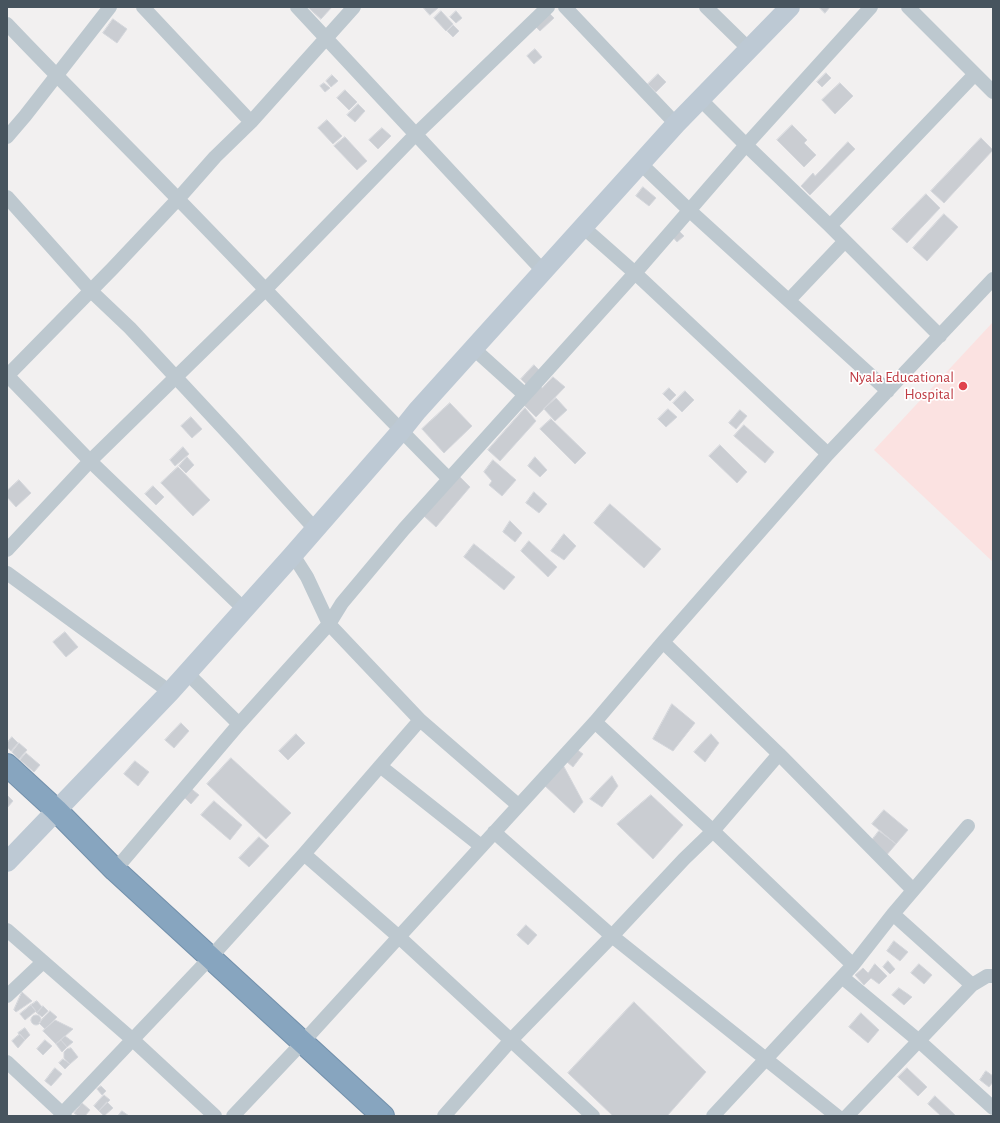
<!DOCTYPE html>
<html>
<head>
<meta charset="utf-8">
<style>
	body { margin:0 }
	#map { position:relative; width:1000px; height:1123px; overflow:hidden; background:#f2f0f0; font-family:"Alegreya Sans",sans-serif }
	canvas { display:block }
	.frame { position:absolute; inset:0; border:8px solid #47545e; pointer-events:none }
</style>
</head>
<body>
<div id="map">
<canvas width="1000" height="1123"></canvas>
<div class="frame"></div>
</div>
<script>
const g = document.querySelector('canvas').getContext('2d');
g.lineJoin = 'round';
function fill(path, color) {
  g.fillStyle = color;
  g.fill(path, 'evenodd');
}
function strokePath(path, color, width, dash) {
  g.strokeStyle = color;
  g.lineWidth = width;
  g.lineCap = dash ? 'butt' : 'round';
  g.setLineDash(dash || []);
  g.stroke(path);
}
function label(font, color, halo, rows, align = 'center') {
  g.font = font + ' "Alegreya Sans",sans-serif';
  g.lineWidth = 3.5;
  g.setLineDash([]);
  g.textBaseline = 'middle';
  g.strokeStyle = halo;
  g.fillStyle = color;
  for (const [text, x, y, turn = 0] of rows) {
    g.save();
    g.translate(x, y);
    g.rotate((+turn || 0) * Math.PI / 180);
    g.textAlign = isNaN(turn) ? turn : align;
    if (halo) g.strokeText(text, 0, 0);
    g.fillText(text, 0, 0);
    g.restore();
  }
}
const medical = new Path2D(`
	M 993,322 L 993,562 L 874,450 Z`);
const building = new Path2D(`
	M 308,7 L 332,7 L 321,19 Z
	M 423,7 L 436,7 L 438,8 L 430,15 Z
	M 819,7 L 830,7 L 825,13 Z
	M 441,11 L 453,24 L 446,31 L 434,18 Z
	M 456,11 L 462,18 L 456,23 L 450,17 Z
	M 547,11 L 554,18 L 540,31 L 533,24 Z
	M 113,19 L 127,29 L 117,43 L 103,33 Z
	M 453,25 L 459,31 L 453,37 L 447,31 Z
	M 535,49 L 542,57 L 534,64 L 527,56 Z
	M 826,73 L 831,78 L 822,87 L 817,82 Z
	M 658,74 L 666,82 L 656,92 L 648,84 Z
	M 332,75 L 338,81 L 331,87 L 326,81 Z
	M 324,83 L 330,88 L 325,92 L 320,86 Z
	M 840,83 L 853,96 L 835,114 L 822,100 Z
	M 345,90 L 357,102 L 349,110 L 337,98 Z
	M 358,104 L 365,111 L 355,122 L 347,115 Z
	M 327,120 L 342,136 L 333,144 L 318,128 Z
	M 792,125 L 807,140 L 804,143 L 816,155 L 804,167 L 777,140 Z
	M 382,128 L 391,136 L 378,149 L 369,140 Z
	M 345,137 L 367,161 L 357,170 L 334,146 Z
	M 981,138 L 993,150 L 944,203 L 931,191 Z
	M 848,142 L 855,149 L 810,195 L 801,186 L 813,173 L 815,176 Z
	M 643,187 L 656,198 L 649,206 L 636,196 Z
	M 926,194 L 940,208 L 907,243 L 892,229 Z
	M 944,214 L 958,227 L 927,261 L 913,248 Z
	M 678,230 L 684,236 L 677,242 L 671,235 Z
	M 534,365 L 542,373 L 529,387 L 521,379 Z
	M 553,377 L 565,387 L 536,417 L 522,403 L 539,385 L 542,388 Z
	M 669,388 L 676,395 L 670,401 L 663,394 Z
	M 685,391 L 694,400 L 682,412 L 673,403 Z
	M 556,398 L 567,410 L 555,421 L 544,409 Z
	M 450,403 L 472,426 L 444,453 L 422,429 Z
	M 525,408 L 536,421 L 500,461 L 488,450 Z
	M 668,409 L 677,417 L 666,427 L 658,419 Z
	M 740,410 L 747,416 L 736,429 L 729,423 Z
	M 191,417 L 202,429 L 192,438 L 181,426 Z
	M 551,419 L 586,453 L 575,464 L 540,429 Z
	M 744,425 L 774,452 L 765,463 L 734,436 Z
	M 720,445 L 747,472 L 737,483 L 709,456 Z
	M 183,447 L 189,454 L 175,466 L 170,460 Z
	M 187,457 L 194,465 L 186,473 L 179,466 Z
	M 535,457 L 547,470 L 540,477 L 528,466 Z
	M 493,460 L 516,480 L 502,496 L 489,485 L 492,481 L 484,472 Z
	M 178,467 L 210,500 L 193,516 L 161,483 Z
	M 459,476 L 470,487 L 436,527 L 424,516 Z
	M 19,480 L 31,493 L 16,507 L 7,497 L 7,491 Z
	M 153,486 L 164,497 L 156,505 L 145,494 Z
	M 534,492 L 547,504 L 539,513 L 526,503 Z
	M 610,504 L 661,549 L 644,568 L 594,523 Z
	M 510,521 L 522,533 L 515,542 L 503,532 Z
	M 564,534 L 576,546 L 564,560 L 551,551 Z
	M 529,541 L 557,567 L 548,577 L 521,551 Z
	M 474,544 L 515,577 L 504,590 L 464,557 Z
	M 65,632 L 78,647 L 66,657 L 53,642 Z
	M 672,704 L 695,723 L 673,751 L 653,739 Z
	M 181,723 L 189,731 L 174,748 L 165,740 Z
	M 296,734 L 305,743 L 288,760 L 279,751 Z
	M 711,734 L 719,743 L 705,762 L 694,752 Z
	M 12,737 L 18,743 L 11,751 L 7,747 L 7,743 Z
	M 19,743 L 27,750 L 19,759 L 12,752 Z
	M 572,746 L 583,754 L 573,767 L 567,762 Z
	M 26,753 L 40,765 L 34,772 L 20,760 Z
	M 231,758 L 291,813 L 266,839 L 207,784 Z
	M 135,761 L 149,772 L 138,786 L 124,774 Z
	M 563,765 L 583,802 L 574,813 L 544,785 Z
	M 612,776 L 618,786 L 602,807 L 590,799 Z
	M 188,786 L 199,795 L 191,804 L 181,794 Z
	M 7,795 L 13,801 L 7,808 Z
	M 651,795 L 683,825 L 653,859 L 617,824 Z
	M 214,801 L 242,825 L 230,840 L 201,815 Z
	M 884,810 L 908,830 L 896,844 L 872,824 Z
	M 879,831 L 896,844 L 885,857 L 869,844 Z
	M 259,837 L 269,846 L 249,867 L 239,858 Z
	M 526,925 L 537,935 L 528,945 L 517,935 Z
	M 894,941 L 908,952 L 900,961 L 887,951 Z
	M 888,961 L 895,969 L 890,974 L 883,967 Z
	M 875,964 L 887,976 L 879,984 L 871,978 L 864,985 L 855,975 L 863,968 L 868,973 Z
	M 919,964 L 932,975 L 924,984 L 911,973 Z
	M 899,988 L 912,997 L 904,1005 L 892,995 Z
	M 22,992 L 32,1001 L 16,1012 L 14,1010 Z
	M 37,1001 L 42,1007 L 37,1013 L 31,1005 Z
	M 634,1002 L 706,1072 L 667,1116 L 613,1116 L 568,1073 Z
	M 31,1005 L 36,1011 L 25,1020 L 20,1014 Z
	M 43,1006 L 48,1011 L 42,1017 L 37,1013 Z
	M 50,1011 L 57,1017 L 45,1029 L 39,1023 Z
	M 861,1013 L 879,1030 L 868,1043 L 849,1027 Z
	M31 1020a5 5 0 1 1 10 0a5 5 0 1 1-10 0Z
	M 55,1020 L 73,1029 L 56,1044 L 43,1031 Z
	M 25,1028 L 30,1035 L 25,1040 L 18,1033 Z
	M 20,1034 L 25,1040 L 18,1048 L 12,1041 Z
	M 65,1036 L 73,1042 L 67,1047 L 61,1040 Z
	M 45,1040 L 52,1046 L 43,1055 L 37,1049 Z
	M 61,1040 L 67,1047 L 62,1052 L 56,1044 Z
	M 71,1048 L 78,1057 L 70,1064 L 64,1058 L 64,1052 L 67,1049 Z
	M 63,1059 L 70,1064 L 65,1069 L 59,1063 Z
	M 55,1068 L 62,1074 L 51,1086 L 45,1081 Z
	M 907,1068 L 927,1087 L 918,1096 L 898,1077 Z
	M 986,1071 L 993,1076 L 993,1082 L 989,1087 L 980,1080 Z
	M 101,1086 L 106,1091 L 102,1095 L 97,1089 Z
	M 104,1095 L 110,1100 L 99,1111 L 94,1106 Z
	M 935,1096 L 955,1115 L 954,1116 L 941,1116 L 928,1104 Z
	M 107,1102 L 113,1108 L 104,1116 L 99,1111 Z
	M 82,1103 L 90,1110 L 85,1116 L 78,1116 L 74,1113 Z
	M 122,1111 L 129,1116 L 119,1115 Z`);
const street = new Path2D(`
	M 143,7 L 251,122
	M 297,7 L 544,272
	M 565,7 L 676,124
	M 706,7 L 750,50
	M 908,7 L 993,92
	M 7,24 C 63,83 122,141 178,199 C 269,292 357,387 449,479
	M 701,100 L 746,145 L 830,226 L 940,336
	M 7,137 L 25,116 L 110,7
	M 641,164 L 689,210 L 888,391
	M 7,197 L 91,291 L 130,328 L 237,443 L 315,529
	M 830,226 L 975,74
	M 583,227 L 635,273 L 828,454
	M 789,300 L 845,241
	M 474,349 L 525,395
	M 7,375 L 90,461 L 244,609
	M 7,376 L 113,268 L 178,199 L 215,157 L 251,122 L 354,7
	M 7,550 L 90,461 L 265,290 L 415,135 L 548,7
	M 293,555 L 307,577 L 329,624 L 420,720 L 518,805
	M 7,573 L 170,692
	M 663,642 L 779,754 L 913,890
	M 187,673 L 239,724
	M 595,722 L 713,831 L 853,965
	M 380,766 L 481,846
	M 494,832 L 612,936 L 837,1116
	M 304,854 L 399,937 L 593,1116
	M 115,870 L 239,724 L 329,624 L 342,603 L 404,529 L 635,273 L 746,145 L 871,7
	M 893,914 L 972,985
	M 7,930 L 133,1040 L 215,1116
	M 842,977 L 919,1041 L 993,1108
	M 7,996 L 43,962
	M 7,1062 L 65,1116
	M 60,1116 L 210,958 L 304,854 L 420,720
	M 233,1116 L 302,1043 L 595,722 L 663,642 L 828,454 L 993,279
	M 444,1116 L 511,1040 L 612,936 L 684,859 L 713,831 L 779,754
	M 713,1116 L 853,965 L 893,914 L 968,826
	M 847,1116 L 972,985 L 987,976 L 993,976`);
const secondary = new Path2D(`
	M 7,862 L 170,692 L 291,557 L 401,431 L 417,411 L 676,124 L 790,7`);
const highway = new Path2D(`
	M 7,765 L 56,810 L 115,870 L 383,1116`);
const markers = [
	[963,386,5,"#e0444e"]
];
const healthNames = [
	["Nyala Educational",954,377],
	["Hospital",954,394]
];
fill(medical, '#fbe2e1');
fill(building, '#cacdd2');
strokePath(building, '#d4d6db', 1);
strokePath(highway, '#7290ab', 24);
strokePath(street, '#bdc8cf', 14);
strokePath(secondary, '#bdc9d4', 20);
strokePath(highway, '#87a5bf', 22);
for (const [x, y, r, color] of markers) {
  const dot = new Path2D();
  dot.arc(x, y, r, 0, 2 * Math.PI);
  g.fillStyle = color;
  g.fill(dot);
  strokePath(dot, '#fff', 1.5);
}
label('15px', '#be3a42', '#fff', healthNames, 'right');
</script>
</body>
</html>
